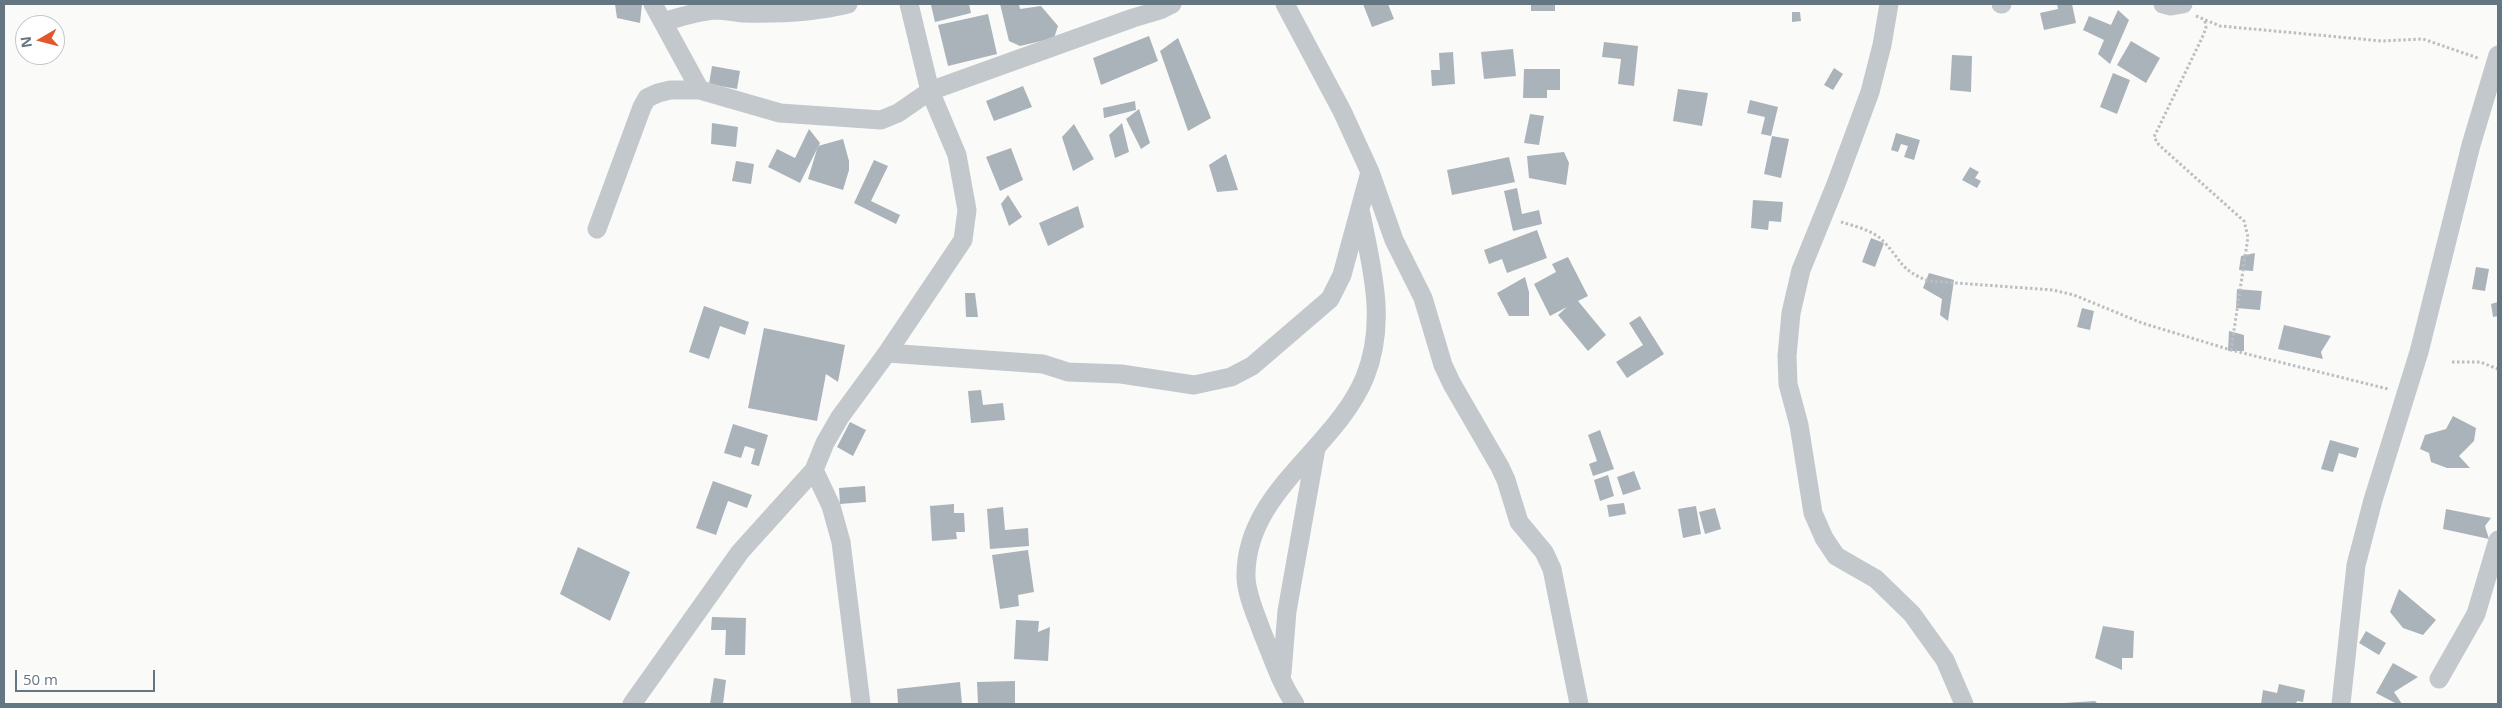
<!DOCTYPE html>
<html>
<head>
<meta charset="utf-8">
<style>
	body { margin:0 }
	#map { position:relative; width:2502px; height:708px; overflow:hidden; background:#fafaf8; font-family:"Open Sans",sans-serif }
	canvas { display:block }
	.frame { position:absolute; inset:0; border:5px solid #657683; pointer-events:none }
	.north { position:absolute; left:15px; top:15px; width:50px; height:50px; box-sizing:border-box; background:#fff; border:1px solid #c1c8cd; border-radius:50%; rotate:262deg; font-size:14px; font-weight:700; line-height:20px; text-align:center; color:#657683 }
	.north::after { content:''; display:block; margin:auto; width:18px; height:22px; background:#e4572e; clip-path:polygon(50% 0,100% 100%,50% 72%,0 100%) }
	.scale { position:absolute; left:15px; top:670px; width:140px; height:22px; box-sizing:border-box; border:2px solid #657683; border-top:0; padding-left:6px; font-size:15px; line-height:18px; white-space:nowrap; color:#657683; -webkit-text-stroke:4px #fff; paint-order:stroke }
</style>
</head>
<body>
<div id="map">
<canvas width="2502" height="708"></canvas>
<div class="frame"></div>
<div class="north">N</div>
<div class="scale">50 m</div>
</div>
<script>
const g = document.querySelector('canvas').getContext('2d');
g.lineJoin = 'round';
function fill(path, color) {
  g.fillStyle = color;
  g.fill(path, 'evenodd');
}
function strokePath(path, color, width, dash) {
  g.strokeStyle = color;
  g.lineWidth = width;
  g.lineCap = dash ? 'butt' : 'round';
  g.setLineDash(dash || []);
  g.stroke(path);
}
const building = new Path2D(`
	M 615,4 L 642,4 L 640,23 L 617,18 Z
	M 969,4 L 971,13 L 935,22 L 931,5 Z
	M 1000,4 L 1019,4 L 1020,9 L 1041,6 L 1058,26 L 1054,38 L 1020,46 L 1009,41 Z
	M 1363,4 L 1388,4 L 1394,19 L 1372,27 Z
	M 1531,4 L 1555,4 L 1555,11 L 1531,11 Z
	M 2057,4 L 2072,4 L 2076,23 L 2044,30 L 2040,13 L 2058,9 Z
	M 2118,10 L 2129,20 L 2110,64 L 2098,54 L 2104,40 L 2083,30 L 2089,16 L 2111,25 Z
	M 1792,12 L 1800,12 L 1801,21 L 1792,22 Z
	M 988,14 L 997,54 L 948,66 L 938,25 Z
	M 1149,36 L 1158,61 L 1101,85 L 1093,58 Z
	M 1178,38 L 1211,118 L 1188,131 L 1160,51 Z
	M 2131,41 L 2160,58 L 2146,83 L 2117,65 Z
	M 1604,42 L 1638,46 L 1634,86 L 1618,84 L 1621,59 L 1602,57 Z
	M 1513,49 L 1516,76 L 1484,79 L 1481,52 Z
	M 1453,52 L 1455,84 L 1432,86 L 1431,70 L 1440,70 L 1439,53 Z
	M 1952,55 L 1972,56 L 1971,92 L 1950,90 Z
	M 712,66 L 740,71 L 737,89 L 709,84 Z
	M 1834,68 L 1843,74 L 1833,90 L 1824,85 Z
	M 1524,69 L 1560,69 L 1560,90 L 1547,90 L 1547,98 L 1523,98 Z
	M 2113,73 L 2130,80 L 2117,114 L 2100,107 Z
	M 1023,86 L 1032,107 L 994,121 L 986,101 Z
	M 1678,89 L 1708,93 L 1702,126 L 1673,121 Z
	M 1750,100 L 1778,107 L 1771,136 L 1761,134 L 1765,117 L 1747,113 Z
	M 1135,101 L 1136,110 L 1104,118 L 1103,108 Z
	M 1139,109 L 1150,143 L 1141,149 L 1126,119 Z
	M 1530,114 L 1544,116 L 1539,145 L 1524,143 Z
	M 712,123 L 738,127 L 736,147 L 711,144 Z
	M 1122,123 L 1129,152 L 1115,158 L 1109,135 Z
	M 1074,124 L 1094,159 L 1073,171 L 1062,137 Z
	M 809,129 L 820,143 L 800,183 L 768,167 L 777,149 L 795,158 Z
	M 1896,133 L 1920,140 L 1914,160 L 1904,157 L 1908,146 L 1901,144 L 1898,152 L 1891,150 Z
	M 1772,136 L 1789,139 L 1781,178 L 1764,174 Z
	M 843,139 L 849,161 L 849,170 L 843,190 L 808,179 L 818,146 Z
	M 1011,148 L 1023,180 L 1000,191 L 986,157 Z
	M 1564,152 L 1569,163 L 1566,185 L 1529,178 L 1527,156 Z
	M 1226,154 L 1238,190 L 1217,192 L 1209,165 Z
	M 1509,157 L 1515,182 L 1452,195 L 1447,170 Z
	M 874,160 L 888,166 L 871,201 L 900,215 L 896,224 L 854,203 Z
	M 736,161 L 754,164 L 751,184 L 732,181 Z
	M 1970,167 L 1979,172 L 1975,178 L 1981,181 L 1977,188 L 1962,180 Z
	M 1517,188 L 1522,214 L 1539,210 L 1542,224 L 1513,231 L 1504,191 Z
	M 1008,195 L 1022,217 L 1009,226 L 1001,204 Z
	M 1753,200 L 1783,202 L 1781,222 L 1769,221 L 1768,230 L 1751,228 Z
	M 1078,206 L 1084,227 L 1048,246 L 1039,223 Z
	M 1537,230 L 1547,258 L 1507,273 L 1502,259 L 1489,264 L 1484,250 Z
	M 1871,238 L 1884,243 L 1875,267 L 1862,262 Z
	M 2255,253 L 2253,271 L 2239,270 L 2241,256 Z
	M 1568,257 L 1588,296 L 1578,301 L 1606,335 L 1588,351 L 1558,315 L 1567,307 L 1550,316 L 1534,284 L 1556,272 L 1552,264 Z
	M 2476,267 L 2489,269 L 2485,291 L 2472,289 Z
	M 1929,273 L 1954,280 L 1948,321 L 1940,315 L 1942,299 L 1923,288 Z
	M 1525,277 L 1529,292 L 1529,316 L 1509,316 L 1497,293 Z
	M 2237,289 L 2262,291 L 2260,310 L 2236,308 Z
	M 965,293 L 975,293 L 978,317 L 966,317 Z
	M 2498,302 L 2498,316 L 2493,317 L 2491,304 Z
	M 704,306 L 749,322 L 745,335 L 720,326 L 709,359 L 689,352 Z
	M 2082,308 L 2094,311 L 2090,330 L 2077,327 Z
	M 1640,316 L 1664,354 L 1627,378 L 1616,362 L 1643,345 L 1629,323 Z
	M 2284,325 L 2331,336 L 2321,352 L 2323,359 L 2278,349 Z
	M 764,328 L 845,345 L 838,382 L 826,374 L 817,421 L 748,408 Z
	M 2229,331 L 2244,335 L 2244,351 L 2228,351 Z
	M 981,390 L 983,405 L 1003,403 L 1005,420 L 971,423 L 968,391 Z
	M 2453,416 L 2476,428 L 2474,441 L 2459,456 L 2470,468 L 2447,468 L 2431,462 L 2429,453 L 2420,449 L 2425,435 L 2446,429 Z
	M 850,422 L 866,430 L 853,456 L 837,447 Z
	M 733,424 L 768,435 L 759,466 L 751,464 L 755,449 L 745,446 L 741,458 L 724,453 Z
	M 1600,430 L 1614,469 L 1593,476 L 1589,464 L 1597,461 L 1588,435 Z
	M 2330,440 L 2359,448 L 2356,458 L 2339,453 L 2333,472 L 2321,469 Z
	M 1634,471 L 1641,489 L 1623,495 L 1617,477 Z
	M 1608,475 L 1614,496 L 1600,501 L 1594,480 Z
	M 713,481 L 752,495 L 747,508 L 728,501 L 716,535 L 696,528 Z
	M 865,486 L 866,502 L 840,504 L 839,488 Z
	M 1624,503 L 1626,514 L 1609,517 L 1607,505 Z
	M 954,504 L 954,513 L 964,513 L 965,532 L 956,532 L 957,539 L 932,541 L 930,506 Z
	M 1696,506 L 1701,534 L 1683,538 L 1678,509 Z
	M 1003,507 L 1005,530 L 1028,528 L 1029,546 L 990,549 L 987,509 Z
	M 1715,508 L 1721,529 L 1705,534 L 1699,512 Z
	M 2446,509 L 2491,518 L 2485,526 L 2489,539 L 2443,529 Z
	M 578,547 L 630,572 L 610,621 L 560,594 Z
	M 1028,550 L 1034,592 L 1018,595 L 1019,606 L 1000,609 L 992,555 Z
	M 2399,589 L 2436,620 L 2423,635 L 2403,628 L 2390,612 Z
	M 712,617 L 746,618 L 745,655 L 725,655 L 726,630 L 711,630 Z
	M 1016,620 L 1039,621 L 1038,632 L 1050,627 L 1048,661 L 1014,659 Z
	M 2103,626 L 2134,631 L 2133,658 L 2122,658 L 2122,670 L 2095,658 Z
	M 2366,631 L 2386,643 L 2379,655 L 2359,643 Z
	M 2393,663 L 2418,677 L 2394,692 L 2402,704 L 2397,704 L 2376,693 Z
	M 714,678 L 726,680 L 723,704 L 710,704 Z
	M 1015,681 L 1015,704 L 978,704 L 977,682 Z
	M 960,682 L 962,704 L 898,704 L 897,689 Z
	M 2279,684 L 2305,690 L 2303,702 L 2297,701 L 2296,704 L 2261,704 L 2263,690 L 2277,693 Z
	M 2095,701 L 2098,704 L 2064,704 L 2064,703 Z`);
const path = new Path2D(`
	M 2196,16 L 2220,26 L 2285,32 L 2382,41 L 2423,39 L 2478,58
	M 2205,21 L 2206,28 L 2202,38 L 2154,137 L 2159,145 L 2244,221 L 2248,237 L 2231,350
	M 1841,222 C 1854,226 1873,230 1883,241 C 1902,260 1899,270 1929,281 L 2053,290 L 2074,295 L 2142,323 L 2231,350 L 2388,389
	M 2452,362 L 2480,362 L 2498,369`);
const minor = new Path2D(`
	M 653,4 L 700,90
	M 1285,4 L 1342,111 L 1370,172 L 1394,240 L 1423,298 L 1443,365 L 1452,384 L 1500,467 L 1506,480 L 1519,522 L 1544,552 L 1552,569 L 1579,704
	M 1889,4 L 1882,45 L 1870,92 L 1836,184 L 1801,270 L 1791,313 L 1787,356 L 1788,384 L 1799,425 L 1813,513 L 1824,538 L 1836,556 L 1876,579 L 1912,614 L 1945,660 L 1964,704
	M 2001,4 L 2002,4
	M 2163,4 L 2171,6 L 2183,4
	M 663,22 C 680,17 698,11 716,10 C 725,10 734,12 743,13 C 777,14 815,12 848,4
	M 597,229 L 642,107 L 647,98 L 658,93 L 670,90 L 700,90 L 780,113 L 881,120 L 898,113 L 930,91 L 1133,18 L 1160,10 L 1172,4
	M 887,353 L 1043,364 L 1068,372 L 1121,374 L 1194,385 L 1231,377 L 1252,366 L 1330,299 L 1342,275 L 1370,172
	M 814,470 L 831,506 L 841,542 L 861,704
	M 1282,673 L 1287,611 L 1316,448
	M 2439,679 L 2476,614 L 2498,540
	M 632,704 L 740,552 L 814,470 L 825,443 L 840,417 L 887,353 L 963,240 L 967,210 L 957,155 L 930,91 L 909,4
	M 1295,704 C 1280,682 1272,656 1262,632 C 1256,615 1247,596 1246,578 C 1244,492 1335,450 1365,377 C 1387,322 1372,269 1361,214
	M 2341,704 L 2356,565 L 2373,500 L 2419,352 L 2471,145 L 2498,55`);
fill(building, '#aab3b9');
strokePath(path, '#bbbfc2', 3, [2.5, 2.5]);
strokePath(minor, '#c3c8cc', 19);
</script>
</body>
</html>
